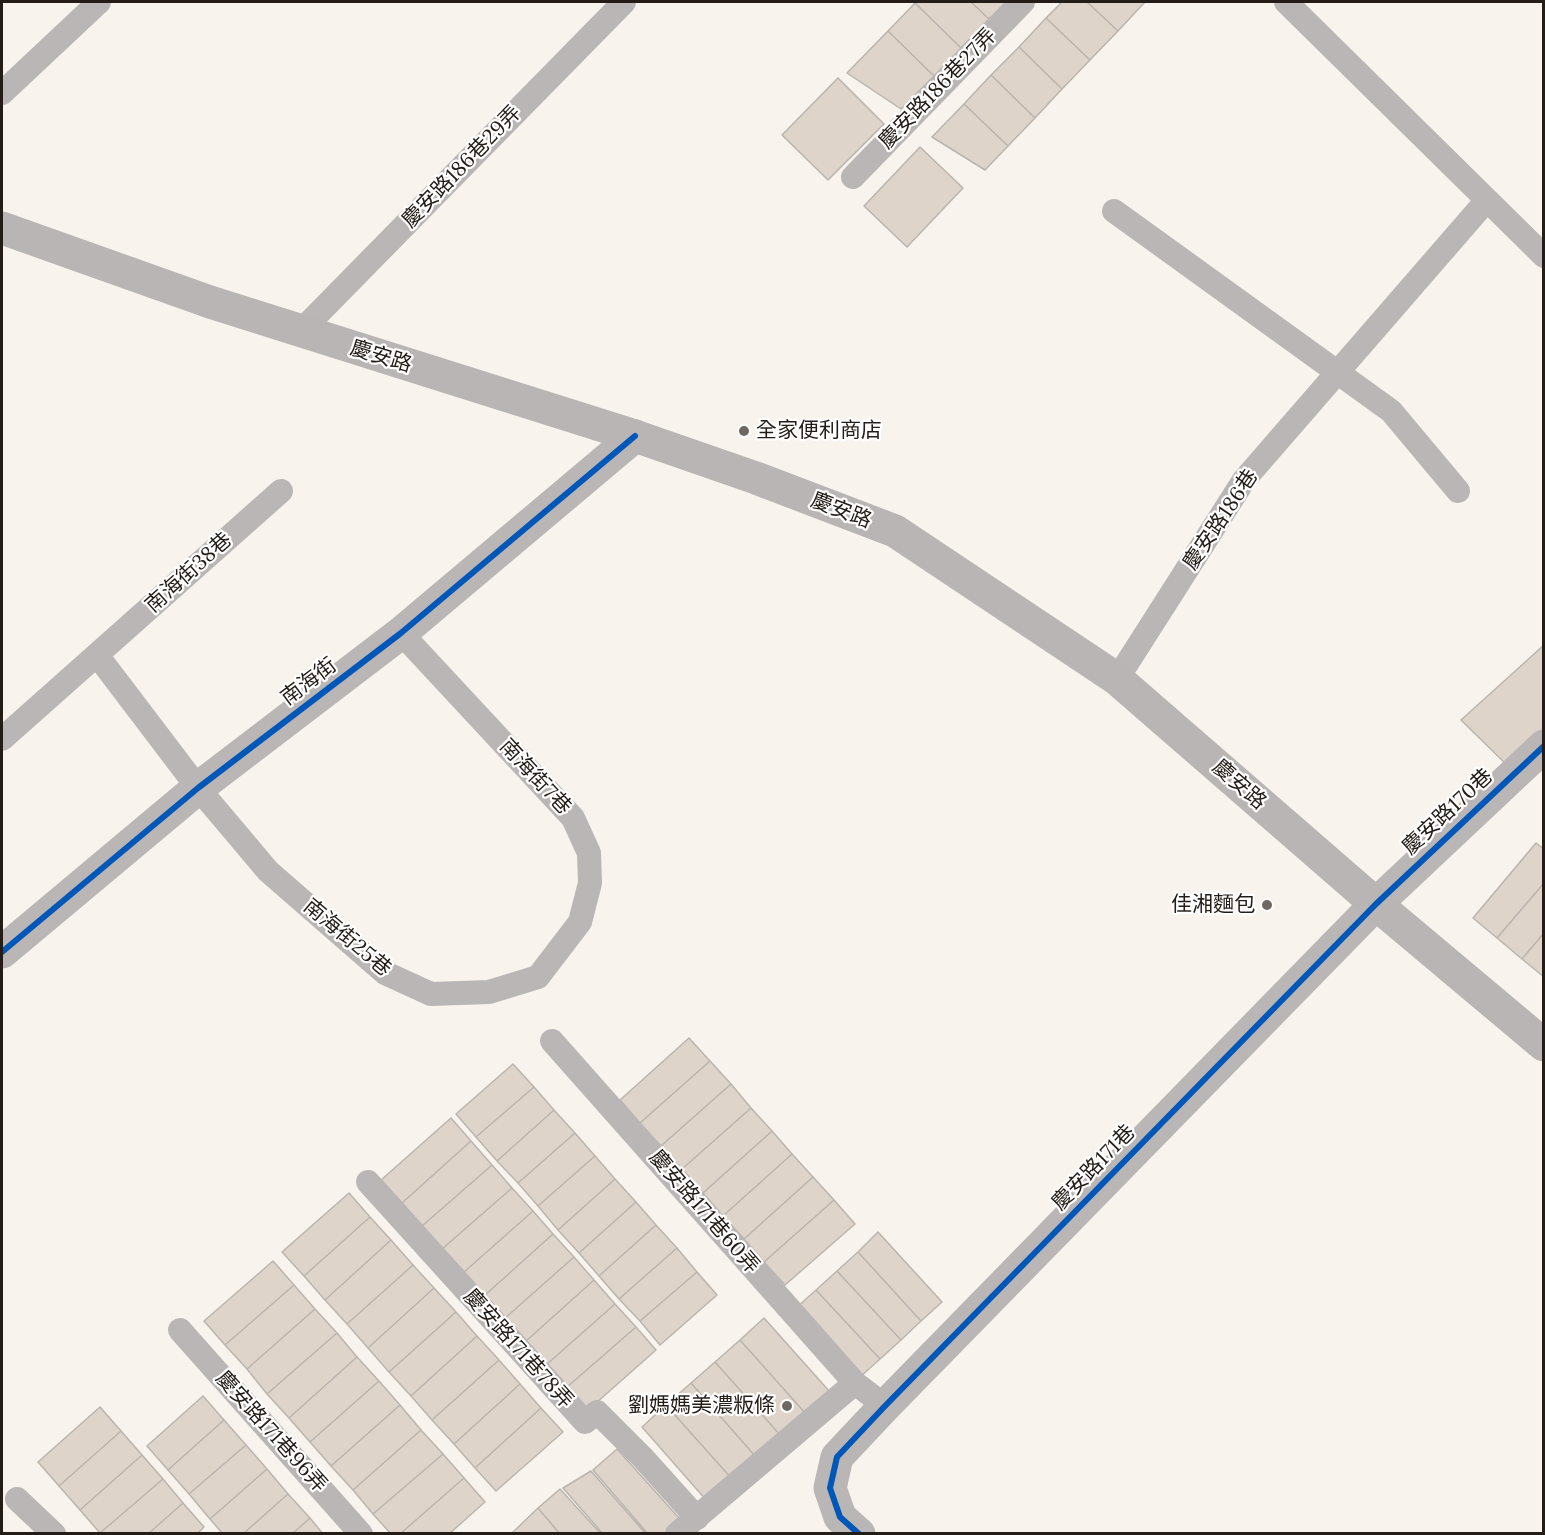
<!DOCTYPE html>
<html>
<head>
<meta charset="utf-8">
<style>
	body { margin:0 }
	#map { position:relative; width:1545px; height:1535px; overflow:hidden; background:#f9f3ed; font-family:Lora,serif }
	canvas { display:block }
	.frame { position:absolute; inset:0; border:3px solid #241d17; pointer-events:none }
</style>
</head>
<body>
<div id="map">
<canvas width="1545" height="1535"></canvas>
<div class="frame"></div>
</div>
<script>
const g = document.querySelector('canvas').getContext('2d');
g.lineJoin = 'round';
function fill(path, color) {
  g.fillStyle = color;
  g.fill(path, 'evenodd');
}
function strokePath(path, color, width, dash) {
  g.strokeStyle = color;
  g.lineWidth = width;
  g.lineCap = dash ? 'butt' : 'round';
  g.setLineDash(dash || []);
  g.stroke(path);
}
function label(font, color, halo, rows, align = 'center') {
  g.font = font + ' Lora,"Noto Sans TC",serif';
  g.lineWidth = 4.5;
  g.setLineDash([]);
  g.textBaseline = 'middle';
  g.strokeStyle = halo;
  g.fillStyle = color;
  for (const [text, x, y, turn = 0] of rows) {
    g.save();
    g.translate(x, y);
    g.rotate((+turn || 0) * Math.PI / 180);
    g.textAlign = isNaN(turn) ? turn : align;
    if (halo) g.strokeText(text, 0, 0);
    g.fillText(text, 0, 0);
    g.restore();
  }
}
const building = new Path2D(`
	M 917,2 L 971,2 L 989,19 L 961,48 L 915,3 Z
	M 971,2 L 1006,2 L 989,19 Z
	M 1062,2 L 1087,2 L 1118,31 L 1090,60 L 1046,18 Z
	M 1087,2 L 1145,2 L 1118,31 Z
	M 915,3 L 961,48 L 934,76 L 888,31 Z
	M 1046,18 L 1090,60 L 1062,89 L 1019,47 Z
	M 888,31 L 934,76 L 901,109 L 847,73 Z
	M 1019,47 L 1062,89 L 1035,118 L 991,75 Z
	M 991,75 L 1035,118 L 1008,146 L 964,104 Z
	M 838,78 L 884,124 L 828,180 L 782,135 Z
	M 964,104 L 1008,146 L 985,170 L 932,137 Z
	M 920,147 L 963,188 L 907,247 L 864,206 Z
	M 1544,645 L 1544,737 L 1510,768 L 1461,720 Z
	M 1536,843 L 1544,849 L 1544,883 L 1497,938 L 1473,918 Z
	M 1544,883 L 1544,933 L 1522,959 L 1497,938 Z
	M 1544,933 L 1544,977 L 1522,959 Z
	M 689,1038 L 710,1061 L 640,1123 L 620,1100 Z
	M 710,1061 L 731,1084 L 661,1146 L 640,1123 Z
	M 513,1064 L 534,1087 L 476,1137 L 456,1114 Z
	M 731,1084 L 751,1108 L 682,1169 L 661,1146 Z
	M 534,1087 L 554,1110 L 497,1161 L 476,1137 Z
	M 751,1108 L 772,1131 L 703,1193 L 682,1169 Z
	M 554,1110 L 575,1133 L 518,1183 L 497,1161 Z
	M 451,1118 L 471,1141 L 402,1203 L 381,1180 Z
	M 772,1131 L 792,1154 L 723,1216 L 703,1193 Z
	M 575,1133 L 595,1156 L 538,1206 L 518,1183 Z
	M 471,1141 L 492,1165 L 422,1226 L 402,1203 Z
	M 792,1154 L 813,1177 L 744,1239 L 723,1216 Z
	M 595,1156 L 615,1179 L 558,1230 L 538,1206 Z
	M 492,1165 L 512,1188 L 442,1249 L 422,1226 Z
	M 813,1177 L 834,1200 L 764,1262 L 744,1239 Z
	M 615,1179 L 636,1202 L 579,1253 L 558,1230 Z
	M 512,1188 L 533,1211 L 463,1273 L 442,1249 Z
	M 349,1193 L 370,1217 L 304,1276 L 282,1252 Z
	M 834,1200 L 855,1224 L 785,1285 L 764,1262 Z
	M 636,1202 L 656,1225 L 599,1276 L 579,1253 Z
	M 533,1211 L 553,1234 L 484,1296 L 463,1273 Z
	M 370,1217 L 391,1240 L 325,1300 L 304,1276 Z
	M 656,1225 L 677,1248 L 619,1299 L 599,1276 Z
	M 878,1232 L 942,1302 L 921,1321 L 858,1252 Z
	M 553,1234 L 574,1257 L 504,1319 L 484,1296 Z
	M 391,1240 L 413,1265 L 347,1324 L 325,1300 Z
	M 677,1248 L 697,1272 L 640,1321 L 619,1299 Z
	M 858,1252 L 921,1321 L 901,1340 L 837,1271 Z
	M 574,1257 L 594,1280 L 525,1342 L 504,1319 Z
	M 273,1261 L 294,1285 L 225,1345 L 204,1321 Z
	M 413,1265 L 434,1288 L 368,1348 L 347,1324 Z
	M 837,1271 L 901,1340 L 880,1359 L 816,1290 Z
	M 697,1272 L 717,1295 L 660,1345 L 640,1321 Z
	M 594,1280 L 615,1304 L 546,1365 L 525,1342 Z
	M 294,1285 L 315,1309 L 247,1369 L 225,1345 Z
	M 434,1288 L 456,1312 L 389,1372 L 368,1348 Z
	M 816,1290 L 880,1359 L 859,1378 L 796,1308 Z
	M 615,1304 L 636,1327 L 566,1388 L 546,1365 Z
	M 315,1309 L 337,1333 L 267,1394 L 247,1369 Z
	M 456,1312 L 477,1336 L 411,1396 L 389,1372 Z
	M 764,1318 L 830,1392 L 806,1414 L 740,1340 Z
	M 636,1327 L 656,1350 L 587,1411 L 566,1388 Z
	M 337,1333 L 357,1357 L 289,1418 L 267,1394 Z
	M 477,1336 L 499,1360 L 432,1420 L 411,1396 Z
	M 740,1340 L 806,1414 L 781,1436 L 715,1362 Z
	M 357,1357 L 379,1381 L 310,1442 L 289,1418 Z
	M 499,1360 L 520,1384 L 454,1444 L 432,1420 Z
	M 715,1362 L 781,1436 L 756,1457 L 691,1383 Z
	M 379,1381 L 400,1405 L 331,1466 L 310,1442 Z
	M 691,1383 L 756,1457 L 732,1479 L 666,1405 Z
	M 520,1384 L 541,1408 L 475,1468 L 454,1444 Z
	M 203,1396 L 224,1420 L 168,1470 L 147,1446 Z
	M 400,1405 L 421,1430 L 353,1490 L 331,1466 Z
	M 666,1405 L 732,1479 L 707,1501 L 642,1427 Z
	M 100,1407 L 121,1431 L 59,1486 L 38,1462 Z
	M 541,1408 L 563,1432 L 496,1491 L 475,1468 Z
	M 224,1420 L 246,1445 L 189,1494 L 168,1470 Z
	M 421,1430 L 443,1454 L 373,1514 L 353,1490 Z
	M 121,1431 L 142,1455 L 80,1510 L 59,1486 Z
	M 246,1445 L 267,1469 L 210,1519 L 189,1494 Z
	M 617,1449 L 680,1519 L 665,1534 L 648,1534 L 593,1470 Z
	M 443,1454 L 464,1478 L 400,1534 L 391,1534 L 373,1514 Z
	M 142,1455 L 163,1479 L 100,1533 L 80,1510 Z
	M 267,1469 L 288,1494 L 243,1534 L 223,1534 L 210,1519 Z
	M 591,1471 L 646,1534 L 603,1534 L 563,1488 Z
	M 464,1478 L 485,1502 L 449,1534 L 400,1534 Z
	M 163,1479 L 183,1503 L 148,1534 L 100,1533 Z
	M 560,1489 L 601,1534 L 560,1534 L 538,1508 Z
	M 288,1494 L 310,1518 L 292,1534 L 243,1534 Z
	M 183,1503 L 204,1527 L 197,1534 L 148,1534 Z
	M 538,1508 L 560,1534 L 512,1533 Z
	M 310,1518 L 323,1534 L 292,1534 Z`);
const lane = new Path2D(`
	M 1286,2 L 1544,256
	M 2,93 L 99,2
	M 853,177 L 1023,2
	M 1114,211 L 1391,411 L 1458,491
	M 300,332 L 624,2
	M 97,655 L 198,788 L 268,871 L 385,973 L 431,994 L 489,992 L 538,977 L 580,922 L 590,883 L 589,853 L 573,818 L 401,633
	M 1117,679 L 1244,480 L 1487,200
	M 2,739 L 281,491
	M 552,1041 L 855,1383
	M 368,1182 L 585,1422 L 597,1412 L 643,1458 L 697,1518
	M 180,1330 L 361,1534
	M 17,1499 L 54,1534
	M 677,1534 L 855,1383 L 885,1406`);
const street = new Path2D(`
	M 2,952 L 198,788 L 401,633 L 635,436
	M 859,1534 L 840,1517 L 830,1488 L 837,1457 L 885,1406 L 1376,904 L 1544,746`);
const secondary = new Path2D(`
	M 2,228 L 210,302 L 635,436 L 756,478 L 895,531 L 1117,679 L 1376,904 L 1544,1045`);
const cycleway = new Path2D(`
	M 2,952 L 198,788 L 401,633 L 635,436
	M 859,1534 L 840,1517 L 830,1488 L 837,1457 L 885,1406 L 1376,904 L 1544,746`);
const markers = [
	[744,431,6,"#6f6862"],
	[1267,905,6,"#6f6862"],
	[787,1406,6,"#6f6862"]
];
const streetNames = [
	["慶安路186巷27弄",938,89,-46],
	["慶安路186巷29弄",462,167,-46],
	["慶安路",381,357,17],
	["慶安路",841,511,21],
	["慶安路186巷",1221,520,-56],
	["南海街38巷",189,573,-42],
	["南海街",309,682,-37],
	["南海街7巷",535,777,47],
	["慶安路",1239,785,41],
	["慶安路170巷",1448,812,-43],
	["南海街25巷",347,938,40],
	["慶安路171巷",1094,1168,-46],
	["慶安路171巷60弄",704,1212,49],
	["慶安路171巷78弄",518,1349,48],
	["慶安路171巷96弄",271,1432,48]
];
const poiNames = [
	["全家便利商店",756,431,"left"],
	["佳湘麵包",1255,905],
	["劉媽媽美濃粄條",775,1406]
];
fill(building, '#dfd4ca');
strokePath(building, '#bab4af', 1.5);
strokePath(lane, '#bab6b6', 24);
strokePath(street, '#bab6b6', 33);
strokePath(secondary, '#b9b5b4', 33);
strokePath(cycleway, '#0057b8', 6);
for (const [x, y, r, color] of markers) {
  const dot = new Path2D();
  dot.arc(x, y, r, 0, 2 * Math.PI);
  g.fillStyle = color;
  g.fill(dot);
  strokePath(dot, '#fff', 2);
}
label('21px', '#241d17', '#fff', streetNames);
label('21px', '#241d17', '#fff', poiNames, 'right');
</script>
</body>
</html>
